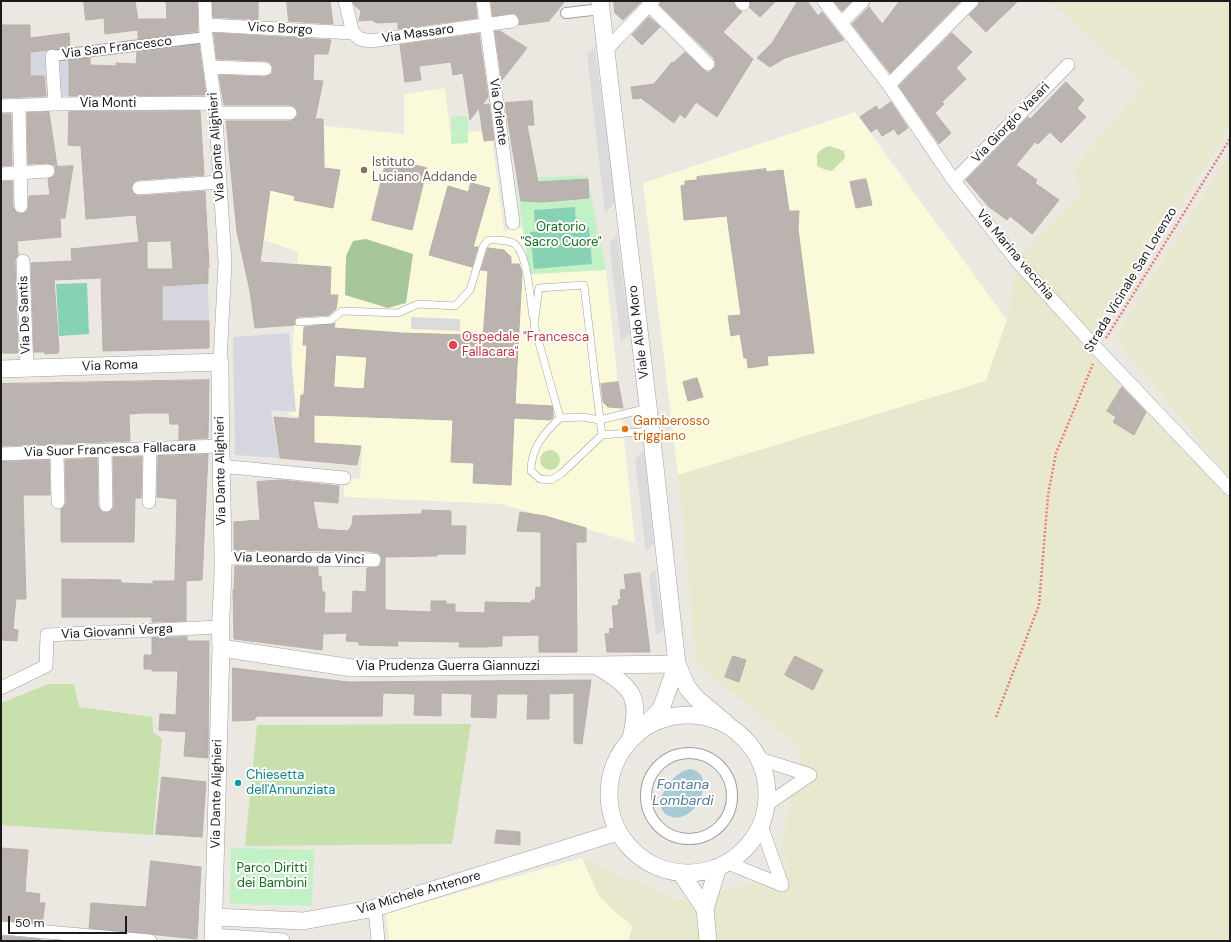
<!DOCTYPE html>
<html>
<head>
<meta charset="utf-8">
<style>
	body { margin:0 }
	#map { position:relative; width:1231px; height:942px; overflow:hidden; background:#ebe8e1; font-family:"DM Sans",sans-serif }
	canvas { display:block }
	.frame { position:absolute; inset:0; border:2px solid #1b1b1b; pointer-events:none }
	.scale { position:absolute; left:8px; top:916px; width:119px; height:18px; box-sizing:border-box; border:2px solid #1b1b1b; border-top:0; padding-left:5px; font-size:12px; line-height:14px; white-space:nowrap; color:#1b1b1b; -webkit-text-stroke:3px #fff; paint-order:stroke }
</style>
</head>
<body>
<div id="map">
<canvas width="1231" height="942"></canvas>
<div class="frame"></div>
<div class="scale">50 m</div>
</div>
<script>
const g = document.querySelector('canvas').getContext('2d');
g.lineJoin = 'round';
function fill(path, color) {
  g.fillStyle = color;
  g.fill(path, 'evenodd');
}
function strokePath(path, color, width, dash) {
  g.strokeStyle = color;
  g.lineWidth = width;
  g.lineCap = dash ? 'butt' : 'round';
  g.setLineDash(dash || []);
  g.stroke(path);
}
function label(font, color, halo, rows, align = 'center') {
  g.font = font + ' "DM Sans",sans-serif';
  g.lineWidth = 4;
  g.setLineDash([]);
  g.textBaseline = 'middle';
  g.strokeStyle = halo;
  g.fillStyle = color;
  for (const [text, x, y, turn = 0] of rows) {
    g.save();
    g.translate(x, y);
    g.rotate((+turn || 0) * Math.PI / 180);
    g.textAlign = isNaN(turn) ? turn : align;
    if (halo) g.strokeText(text, 0, 0);
    g.fillText(text, 0, 0);
    g.restore();
  }
}
const education = new Path2D(`
	M 445,88 L 450,132 L 491,131 L 504,231 L 523,227 L 529,274 L 606,270 L 635,543 L 501,504 L 344,497 L 344,478 L 360,479 L 362,449 L 302,442 L 304,417 L 289,415 L 298,252 L 301,253 L 264,240 L 269,198 L 233,190 L 230,154 L 325,167 L 324,126 L 404,134 L 404,94 Z
	M 855,112 L 1007,320 L 986,381 L 678,475 L 643,183 Z
	M 582,858 L 598,894 L 610,907 L 633,926 L 628,941 L 389,941 L 386,913 Z`);
const farmland = new Path2D(`
	M 1048,1 L 1230,1 L 1230,128 L 1088,351 L 1230,499 L 1230,941 L 628,941 L 633,926 L 615,912 L 598,894 L 582,858 L 677,900 L 740,888 L 787,868 L 781,847 L 801,748 L 744,703 L 696,662 L 678,475 L 986,381 L 1007,320 L 1017,261 L 1080,193 L 1073,169 L 1144,85 Z
	M 1230,153 L 1230,478 L 1115,337 Z`);
const grass = new Path2D(`
	M 829,146 L 844,151 L 845,158 L 832,171 L 826,170 L 817,166 L 817,154 L 822,149 Z
	M540 460a10 10 0 1 1 20 0a10 10 0 1 1-20 0Z
	M 49,684 L 74,684 L 79,707 L 152,717 L 153,732 L 162,739 L 153,835 L 1,825 L 1,703 Z
	M 471,724 L 452,844 L 245,846 L 257,725 Z`);
const forest = new Path2D(`
	M 366,239 L 413,254 L 406,303 L 388,308 L 345,295 L 346,256 L 353,241 Z`);
const park = new Path2D(`
	M 468,116 L 468,143 L 451,144 L 451,117 Z
	M 587,175 L 606,270 L 529,274 L 516,179 Z
	M 231,848 L 314,850 L 312,906 L 230,904 Z`);
const pitch = new Path2D(`
	M 575,207 L 576,226 L 535,229 L 534,210 Z
	M 589,227 L 592,264 L 534,269 L 530,232 Z
	M 87,283 L 89,334 L 59,336 L 56,284 Z`);
const parking = new Path2D(`
	M 595,47 L 616,202 L 605,213 L 587,54 Z
	M 617,235 L 630,333 L 621,342 L 609,243 Z
	M 411,317 L 460,319 L 460,331 L 411,329 Z
	M 644,451 L 654,543 L 646,552 L 635,459 Z
	M 655,569 L 664,630 L 656,635 L 649,576 Z`);
const plaza = new Path2D(`
	M 47,36 L 49,50 L 64,48 L 69,56 L 69,96 L 47,96 L 44,76 L 30,76 L 30,38 Z
	M 208,283 L 209,321 L 162,321 L 160,286 Z
	M 289,333 L 296,412 L 271,410 L 279,458 L 235,455 L 233,337 Z`);
const water = new Path2D(`
	M 690,769 C 720,773 695,828 669,816 C 649,807 670,773 690,769 Z`);
const building = new Path2D(`
	M 84,1 L 135,1 L 139,26 L 139,19 L 167,19 L 166,1 L 197,1 L 198,31 L 138,39 L 138,30 L 105,34 L 104,18 L 86,20 Z
	M 213,1 L 258,1 L 258,20 L 213,17 Z
	M 287,1 L 330,1 L 333,24 L 289,21 Z
	M 353,1 L 475,1 L 477,18 L 398,29 L 398,22 L 377,23 L 372,20 L 359,21 L 361,11 L 355,6 Z
	M 491,1 L 565,1 L 549,21 L 519,25 L 520,20 L 515,13 L 493,16 Z
	M 614,1 L 642,1 L 623,20 L 615,13 Z
	M 661,1 L 733,1 L 736,8 L 742,12 L 723,32 L 753,59 L 717,117 L 696,102 L 685,118 L 680,114 L 674,123 L 641,98 L 633,99 L 631,87 L 654,84 L 672,62 L 673,63 L 685,52 L 706,72 L 710,72 L 716,66 L 714,58 L 660,5 Z
	M 750,1 L 776,1 L 760,17 L 750,8 Z
	M 798,1 L 807,1 L 818,16 L 822,12 L 844,40 L 785,58 L 770,67 L 757,58 L 772,43 Z
	M 834,1 L 852,1 L 842,11 Z
	M 900,1 L 961,1 L 890,73 L 852,24 L 869,7 L 882,24 Z
	M 980,1 L 1018,1 L 986,32 L 969,15 L 978,6 Z
	M 649,17 L 660,27 L 642,45 L 632,35 Z
	M 1,25 L 30,25 L 30,38 L 69,33 L 70,47 L 30,52 L 30,76 L 44,76 L 46,96 L 1,98 Z
	M 495,31 L 500,31 L 527,48 L 502,80 Z
	M 214,33 L 331,40 L 328,54 L 314,54 L 313,80 L 323,81 L 315,119 L 323,119 L 324,168 L 340,170 L 333,208 L 294,200 L 295,196 L 270,190 L 260,262 L 331,267 L 330,295 L 338,295 L 336,309 L 329,315 L 298,317 L 294,320 L 295,325 L 255,328 L 250,291 L 237,232 L 226,121 L 290,121 L 297,117 L 298,113 L 294,106 L 290,105 L 224,105 L 219,75 L 265,77 L 272,74 L 273,69 L 270,62 L 266,61 L 217,59 Z
	M 952,33 L 972,52 L 956,68 L 966,79 L 942,102 L 944,104 L 935,113 L 951,133 L 939,144 L 899,86 Z
	M 479,34 L 488,97 L 482,105 L 489,104 L 494,140 L 484,141 L 479,108 L 470,120 L 463,73 L 453,75 L 451,62 L 419,66 L 421,80 L 405,82 L 400,45 Z
	M 199,44 L 206,95 L 69,96 L 69,60 L 90,58 L 90,65 L 116,66 L 116,63 L 136,64 L 137,52 Z
	M 1066,82 L 1084,100 L 1077,108 L 1086,117 L 1061,143 L 1050,132 L 1038,144 L 1035,142 L 1016,165 L 1037,180 L 1035,183 L 1059,200 L 1032,234 L 1010,216 L 1007,220 L 988,206 L 966,180 L 1028,117 L 1030,119 Z
	M 532,101 L 534,125 L 527,125 L 538,182 L 588,179 L 589,198 L 544,202 L 521,201 L 505,103 Z
	M 891,102 L 908,128 L 898,135 L 894,129 L 882,136 L 877,128 L 871,132 L 860,117 L 876,106 L 879,110 Z
	M 200,111 L 204,175 L 138,180 L 134,182 L 131,188 L 133,193 L 140,196 L 205,191 L 209,268 L 208,267 L 208,283 L 162,286 L 162,321 L 209,321 L 209,348 L 103,351 L 101,278 L 54,280 L 59,351 L 58,353 L 45,354 L 45,352 L 34,352 L 31,263 L 72,261 L 71,249 L 140,242 L 139,242 L 136,215 L 86,219 L 81,146 L 68,145 L 69,112 ZM 171,241 L 173,269 L 147,269 L 147,242 Z
	M 49,112 L 57,166 L 47,163 L 28,164 L 27,113 Z
	M 1,114 L 11,114 L 12,165 L 1,166 Z
	M 387,158 L 427,168 L 412,230 L 372,220 Z
	M 73,166 L 65,218 L 60,218 L 61,237 L 17,241 L 18,255 L 15,261 L 18,353 L 1,353 L 1,182 L 12,181 L 13,207 L 17,213 L 22,214 L 28,210 L 29,196 L 50,195 L 48,179 L 55,175 L 55,167 Z
	M 766,169 L 766,172 L 783,170 L 789,211 L 799,211 L 798,229 L 814,353 L 767,356 L 768,365 L 748,368 L 747,358 L 744,358 L 740,334 L 731,336 L 728,316 L 741,315 L 727,216 L 684,220 L 681,186 L 685,185 L 685,181 L 697,180 L 697,177 Z
	M 866,179 L 872,205 L 856,208 L 850,182 Z
	M 471,183 L 490,188 L 473,247 L 478,247 L 472,267 L 429,255 L 448,186 L 468,192 Z
	M 488,248 L 504,250 L 511,257 L 511,264 L 519,264 L 522,273 L 515,404 L 552,406 L 553,412 L 553,418 L 550,420 L 514,418 L 511,485 L 473,483 L 474,463 L 451,462 L 453,420 L 314,415 L 314,443 L 361,446 L 357,465 L 280,458 L 274,417 L 299,419 L 301,395 L 304,395 L 307,345 L 303,345 L 304,327 L 335,323 L 334,328 L 401,333 L 470,335 L 483,339 L 488,271 L 481,270 ZM 336,355 L 367,357 L 364,389 L 334,387 Z
	M 697,378 L 703,397 L 688,401 L 683,382 Z
	M 209,380 L 208,438 L 179,440 L 179,424 L 170,424 L 169,413 L 144,413 L 129,414 L 130,441 L 1,446 L 1,384 Z
	M 618,382 L 623,408 L 608,407 L 603,402 L 601,384 Z
	M 1122,387 L 1146,412 L 1134,435 L 1113,422 L 1116,417 L 1107,411 Z
	M 208,454 L 202,580 L 182,581 L 186,581 L 186,621 L 152,622 L 152,617 L 62,617 L 62,579 L 121,580 L 121,583 L 153,584 L 153,581 L 175,581 L 177,499 L 157,497 L 158,456 Z
	M 142,457 L 141,498 L 135,498 L 134,542 L 61,542 L 61,509 L 65,506 L 66,502 L 65,460 L 97,458 L 98,506 L 102,512 L 107,513 L 113,509 L 114,505 L 113,458 Z
	M 49,460 L 50,495 L 23,495 L 26,599 L 16,599 L 13,629 L 18,630 L 17,641 L 1,640 L 1,462 Z
	M 281,480 L 339,486 L 338,503 L 313,501 L 318,529 L 348,531 L 352,525 L 353,516 L 422,514 L 422,510 L 451,511 L 451,526 L 466,526 L 465,554 L 438,554 L 437,556 L 385,557 L 385,610 L 431,612 L 431,601 L 446,601 L 446,604 L 455,604 L 455,612 L 485,613 L 485,602 L 531,603 L 532,600 L 535,600 L 536,587 L 541,588 L 541,532 L 517,531 L 520,512 L 545,516 L 586,528 L 586,542 L 576,542 L 577,652 L 539,652 L 539,635 L 502,636 L 502,646 L 484,647 L 459,647 L 460,642 L 397,641 L 398,646 L 359,645 L 359,642 L 346,641 L 347,633 L 323,634 L 322,650 L 234,639 L 233,590 L 234,590 L 235,566 L 318,567 L 318,576 L 321,576 L 322,592 L 325,592 L 324,613 L 352,613 L 353,591 L 366,592 L 367,568 L 378,567 L 381,564 L 381,556 L 378,553 L 367,551 L 234,550 L 234,522 L 260,520 L 257,482 Z
	M 640,573 L 650,652 L 607,652 L 605,634 L 610,633 L 609,629 L 614,628 L 612,606 L 619,605 L 618,600 L 621,599 L 620,590 L 626,589 L 624,575 Z
	M 187,637 L 187,641 L 209,641 L 208,758 L 184,756 L 186,732 L 159,730 L 160,714 L 176,715 L 178,671 L 152,671 L 152,669 L 144,669 L 144,655 L 152,655 L 152,638 Z
	M 733,656 L 746,660 L 739,682 L 725,677 Z
	M 795,656 L 823,670 L 813,690 L 785,675 Z
	M 233,668 L 348,682 L 591,680 L 582,744 L 574,743 L 574,693 L 549,694 L 549,719 L 527,719 L 528,694 L 497,694 L 496,718 L 471,717 L 472,694 L 441,693 L 441,716 L 414,715 L 415,694 L 383,693 L 382,716 L 257,716 L 254,720 L 233,721 Z
	M 162,777 L 206,782 L 202,837 L 156,834 Z
	M 497,830 L 520,832 L 520,845 L 495,843 Z
	M 1,848 L 28,850 L 25,892 L 40,894 L 39,903 L 45,903 L 42,924 L 1,920 Z
	M 151,861 L 201,867 L 197,939 L 89,928 L 91,903 L 146,907 Z
	M 1,936 L 40,939 L 40,941 L 1,941 Z`);
const path = new Path2D(`
	M 1106,338 L 1230,139
	M 996,717 L 1039,605 L 1048,495 L 1056,453 L 1093,364`);
const service = new Path2D(`
	M 299,322 L 331,320 L 342,311 L 398,313 L 418,304 L 455,306 L 470,290 L 483,247 L 488,240 C 495,240 506,239 513,243 C 528,251 530,300 533,317
	M 560,418 C 544,433 531,448 531,471 L 540,479 L 551,480 L 562,473 L 602,435 L 600,420 L 584,285 L 539,288 L 534,325 L 560,418 L 582,417 L 600,420 L 648,408
	M 602,435 L 651,431`);
const pedestrian = new Path2D(`
	M 566,13 L 601,9
	M 52,56 L 206,37
	M646 796a43 43 0 1 1 86 0a43 43 0 1 1-86 0Z`);
const minor = new Path2D(`
	M 205,1 L 206,37 L 215,103 L 225,262 L 220,362
	M 345,1 L 353,33
	M 483,1 L 513,223
	M 741,1 L 743,4
	M 824,1 L 889,85 L 954,181 L 1017,261 L 1098,350 L 1230,489
	M 649,5 L 708,64
	M 841,23 L 863,1
	M 207,25 L 353,33
	M 353,33 L 360,39 L 371,41 L 512,21
	M 605,51 L 653,1
	M 52,56 L 55,104
	M 210,67 L 265,69
	M 889,85 L 972,1
	M 1,106 L 55,104 L 215,103
	M 19,106 L 21,206
	M 215,113 L 290,113
	M 1,174 L 48,171
	M 954,181 L 1068,65
	M 139,188 L 219,182
	M 23,261 L 27,370
	M 105,451 L 106,505
	M 57,453 L 58,502
	M 1,454 L 220,446
	M 220,466 L 344,478
	M 149,502 L 150,450
	M 223,558 L 374,560
	M 1,688 L 46,666 L 47,635 L 220,627
	M 760,759 L 810,775
	M 766,805 L 810,775
	M 761,825 L 782,885
	M 728,863 L 782,885
	M 375,908 L 378,941
	M 1,928 L 150,941
	M 213,935 L 283,940`);
const tertiary = new Path2D(`
	M 600,1 L 651,431 L 677,664 L 687,687 L 696,698 L 727,724
	M 1,369 L 220,362 C 220,427 222,492 223,556 C 224,587 219,617 221,648 L 213,941
	M 221,648 L 352,668 L 677,664
	M 597,666 C 633,688 641,696 631,738
	M609 794a79 79 0 1 1 158 0a79 79 0 1 1-158 0Z
	M 648,722 L 661,709 L 677,664
	M 681,873 L 705,909
	M 214,917 L 303,921 L 375,908 L 618,832
	M 708,941 L 705,909 L 718,867`);
const markers = [
	[364,170,4,"#8d6e63"],
	[453,345,5,"#e0444e"],
	[625,429,4,"#e8710a"],
	[238,783,4,"#0f9aa8"]
];
const streetNames = [
	["Vico Borgo",280,29,3],
	["Via Massaro",418,34,-8],
	["Via San Francesco",117,48,-7],
	["Via Monti",108,104],
	["Via Oriente",498,112,82],
	["Via Giorgio Vasari",1011,123,-46],
	["Via Dante Alighieri",217,147,-94],
	["Via Marina vecchia",1015,255,50],
	["Strada Vicinale San Lorenzo",1131,280,-59],
	["Via De Santis",25,315,-92],
	["Viale Aldo Moro",639,332,-97],
	["Via Roma",110,366,-2],
	["Via Suor Francesca Fallacara",110,450,-2],
	["Via Dante Alighieri",221,471,-91],
	["Via Leonardo da Vinci",299,559,1],
	["Via Giovanni Verga",117,632,-3],
	["Via Prudenza Guerra Giannuzzi",448,667],
	["Via Dante Alighieri",217,794,-89],
	["Via Michele Antenore",419,893,-16]
];
const educationNames = [
	["Istituto",372,163],
	["Luciano Addande",372,178]
];
const parkNames = [
	["Oratorio",561,228],
	["\"Sacro Cuore\"",561,243],
	["Parco Diritti",272,869],
	["dei Bambini",272,884]
];
const healthNames = [
	["Ospedale \"Francesca",462,338],
	["Fallacara\"",462,353]
];
const foodNames = [
	["Gamberosso",633,422],
	["triggiano",633,437]
];
const cultureNames = [
	["Chiesetta",246,776],
	["dell'Annunziata",246,791]
];
const waterNames = [
	["Fontana",683,785],
	["Lombardi",683,801]
];
fill(education, '#fafadb');
fill(farmland, '#e7e8ce');
fill(grass, '#c7e0ac');
fill(forest, '#a8c69b');
fill(park, '#c2f1c5');
fill(pitch, '#88d2b4');
fill(parking, '#dbdbdb');
fill(plaza, '#d6d6e0');
fill(water, '#a6cbd4');
fill(building, '#bbb3af');
strokePath(building, '#bbaea6', 1);
strokePath(service, '#9f9f9f', 8);
strokePath(pedestrian, '#9f9f9f', 12);
strokePath(minor, '#9f9f9f', 14);
strokePath(tertiary, '#9f9f9f', 18);
strokePath(path, '#e87f75', 2.5, [2, 2]);
strokePath(service, '#fff', 7);
strokePath(pedestrian, '#fff', 10);
strokePath(minor, '#fff', 13);
strokePath(tertiary, '#fff', 17);
for (const [x, y, r, color] of markers) {
  const dot = new Path2D();
  dot.arc(x, y, r, 0, 2 * Math.PI);
  g.fillStyle = color;
  g.fill(dot);
  strokePath(dot, '#fff', 1.5);
}
label('13px', '#1b1b1b', '#fff', streetNames);
label('13px', '#785e54', '#fff', educationNames, 'left');
label('13px', '#176a1d', '#fff', parkNames);
label('13px', '#be3a42', '#fff', healthNames, 'left');
label('13px', '#c56008', '#fff', foodNames, 'left');
label('13px', '#0d838f', '#fff', cultureNames, 'left');
label('italic 14px', '#547a9e', '#fff', waterNames);
</script>
</body>
</html>
